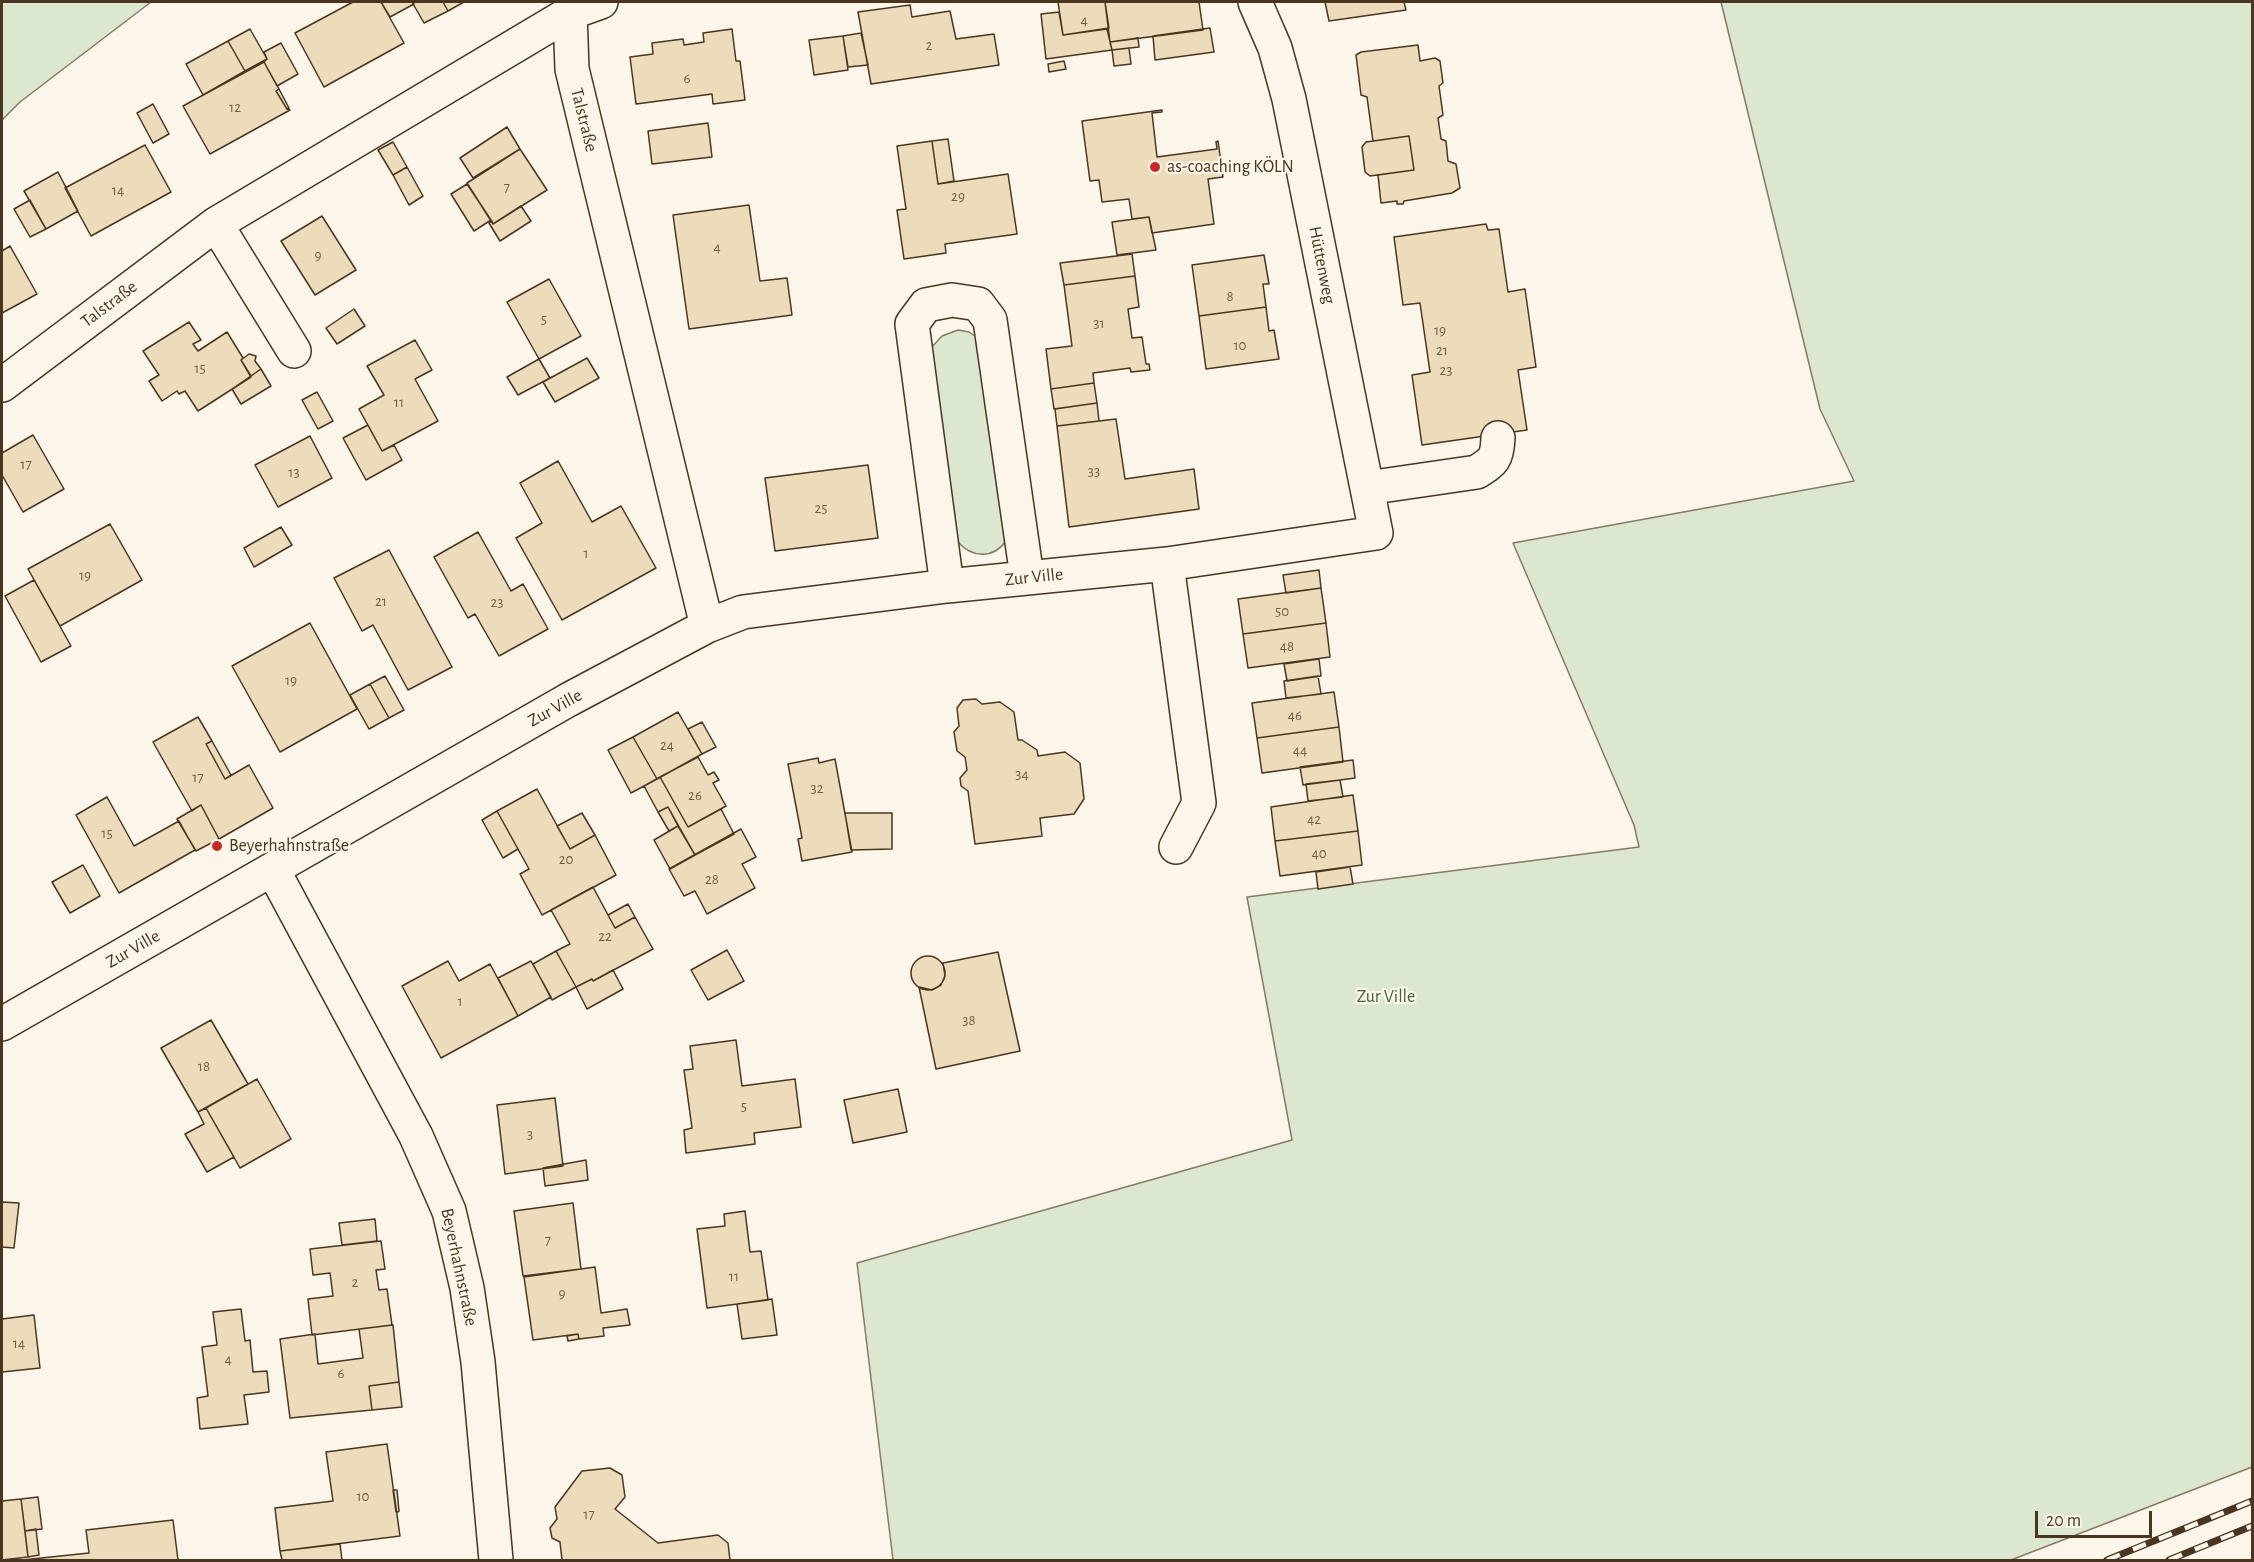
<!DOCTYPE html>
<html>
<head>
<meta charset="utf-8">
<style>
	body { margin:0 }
	#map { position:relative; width:2254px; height:1562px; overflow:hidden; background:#fbf6e9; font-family:"Alegreya Sans",sans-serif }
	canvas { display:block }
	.frame { position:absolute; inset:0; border:3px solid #4a3520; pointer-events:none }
	.scale { position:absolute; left:2035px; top:1511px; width:117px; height:27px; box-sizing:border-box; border:3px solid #4a3520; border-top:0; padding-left:8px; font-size:18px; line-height:21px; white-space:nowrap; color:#4a3520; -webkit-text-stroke:4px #fbf6e9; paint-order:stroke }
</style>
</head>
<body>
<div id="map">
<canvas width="2254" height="1562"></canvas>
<div class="frame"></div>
<div class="scale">20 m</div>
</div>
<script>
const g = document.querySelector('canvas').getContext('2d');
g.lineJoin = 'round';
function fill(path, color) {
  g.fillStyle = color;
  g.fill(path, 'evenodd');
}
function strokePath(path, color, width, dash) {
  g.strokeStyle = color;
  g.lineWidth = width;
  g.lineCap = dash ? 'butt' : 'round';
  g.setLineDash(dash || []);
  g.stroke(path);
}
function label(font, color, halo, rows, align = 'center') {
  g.font = font + ' "Alegreya Sans",sans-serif';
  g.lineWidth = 4.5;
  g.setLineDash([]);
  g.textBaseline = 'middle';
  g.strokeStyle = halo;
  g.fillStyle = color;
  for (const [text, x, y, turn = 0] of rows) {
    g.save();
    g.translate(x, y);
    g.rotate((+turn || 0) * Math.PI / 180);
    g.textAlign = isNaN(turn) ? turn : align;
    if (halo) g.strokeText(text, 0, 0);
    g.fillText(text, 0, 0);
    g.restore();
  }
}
const green = new Path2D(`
	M 2,2 L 151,2 L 20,102 L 2,120 Z
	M 1721,2 L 2252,2 L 2252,1467 L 2011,1560 L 893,1560 L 857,1263 L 1292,1140 L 1247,897 L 1639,847 L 1634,825 L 1513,543 L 1854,481 L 1820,409 Z
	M 958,330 L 969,332 L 978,338 L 1006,541 C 993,559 972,558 958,542 L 931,348 L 942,336 Z`);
const building = new Path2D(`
	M 353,2 L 381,2 L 404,43 L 324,87 L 295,33 Z
	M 381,2 L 412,2 L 414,4 L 390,17 Z
	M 412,2 L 443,2 L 448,11 L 424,23 Z
	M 443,2 L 464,2 L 448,11 Z
	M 1058,2 L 1105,2 L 1109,28 L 1063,35 Z
	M 1105,2 L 1199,2 L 1203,30 L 1110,42 Z
	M 1325,2 L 1404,2 L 1406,10 L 1329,21 Z
	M 910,5 L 912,17 L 950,11 L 956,39 L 994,34 L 999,65 L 871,84 L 858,12 Z
	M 1059,12 L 1063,35 L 1107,29 L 1112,50 L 1046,59 L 1041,14 Z
	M 1210,28 L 1214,52 L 1155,60 L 1153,36 Z
	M 250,29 L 267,59 L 245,71 L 228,41 Z
	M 732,29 L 736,61 L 740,61 L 745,100 L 713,104 L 712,94 L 636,104 L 630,57 L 653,54 L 652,43 L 683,39 L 684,45 L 704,42 L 703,33 Z
	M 861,33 L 868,65 L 848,67 L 843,36 Z
	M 843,36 L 848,70 L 814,75 L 809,40 Z
	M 1138,38 L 1139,47 L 1112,50 L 1110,42 Z
	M 228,41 L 245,71 L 203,95 L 186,64 Z
	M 281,43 L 298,74 L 277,86 L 264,62 L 267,59 L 264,52 Z
	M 1418,45 L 1420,61 L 1435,58 L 1440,61 L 1443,83 L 1439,86 L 1443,115 L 1438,118 L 1441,139 L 1446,141 L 1448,161 L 1456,164 L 1460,188 L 1452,193 L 1404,201 L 1403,204 L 1397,204 L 1397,201 L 1381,203 L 1378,175 L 1414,170 L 1409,136 L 1373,141 L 1367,97 L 1361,95 L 1356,55 L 1361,52 Z
	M 1129,48 L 1131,64 L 1114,66 L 1112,50 Z
	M 1064,61 L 1066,69 L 1049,72 L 1048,64 Z
	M 264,62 L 279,89 L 276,91 L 287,109 L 290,110 L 210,154 L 183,106 Z
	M 279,89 L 289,108 L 287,109 L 276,91 Z
	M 153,104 L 169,134 L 153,143 L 137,113 Z
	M 1162,110 L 1162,112 L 1152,113 L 1157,157 L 1217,149 L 1216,142 L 1218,141 L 1223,177 L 1208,179 L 1214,224 L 1152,233 L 1149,217 L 1132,219 L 1129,199 L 1102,202 L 1099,180 L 1090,181 L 1082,121 Z
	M 708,123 L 712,157 L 652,164 L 648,131 Z
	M 507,127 L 520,149 L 473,178 L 460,158 Z
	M 1409,136 L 1414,170 L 1370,176 L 1365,172 L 1362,147 L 1366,142 Z
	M 948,139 L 954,181 L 938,184 L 932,141 Z
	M 932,141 L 938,184 L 1008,174 L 1017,234 L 945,244 L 946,253 L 904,259 L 897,210 L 906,209 L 897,146 Z
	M 393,142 L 407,167 L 393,175 L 378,150 Z
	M 145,145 L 171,192 L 91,236 L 65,188 Z
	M 520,149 L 547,190 L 493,224 L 467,183 Z
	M 407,167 L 423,196 L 409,205 L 393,175 Z
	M 58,172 L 78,211 L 46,229 L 24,191 Z
	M 467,184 L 491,220 L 474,231 L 451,194 Z
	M 30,200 L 46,229 L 30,237 L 14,209 Z
	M 749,205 L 760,281 L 787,278 L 792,315 L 689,329 L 673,215 Z
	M 521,206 L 531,221 L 500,241 L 489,223 L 492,221 L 493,224 Z
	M 322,216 L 356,270 L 315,295 L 281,241 Z
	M 1149,217 L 1156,250 L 1117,255 L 1112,222 Z
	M 1486,224 L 1488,230 L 1499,229 L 1508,292 L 1525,289 L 1536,367 L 1518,370 L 1527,430 L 1422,445 L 1412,375 L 1430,372 L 1420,303 L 1403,305 L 1394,237 Z
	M 10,246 L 37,294 L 2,313 L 2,251 Z
	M 1132,254 L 1135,276 L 1064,285 L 1060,263 Z
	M 1264,255 L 1269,284 L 1263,284 L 1266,307 L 1199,316 L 1192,265 Z
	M 1135,276 L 1139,307 L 1128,309 L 1132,338 L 1142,337 L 1146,364 L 1149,364 L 1150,370 L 1131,372 L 1130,368 L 1093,373 L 1094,383 L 1051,389 L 1046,349 L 1072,346 L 1064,285 Z
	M 549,279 L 581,336 L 539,359 L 507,302 Z
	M 1266,307 L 1269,331 L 1274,330 L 1279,359 L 1206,369 L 1199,316 Z
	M 354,309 L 365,326 L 337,344 L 326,328 Z
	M 189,322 L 201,340 L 193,344 L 198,351 L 227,332 L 243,358 L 241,360 L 251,377 L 198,411 L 185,391 L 179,394 L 177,391 L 162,401 L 149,381 L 159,375 L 143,351 Z
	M 415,340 L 432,370 L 415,379 L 438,421 L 382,451 L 359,409 L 384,395 L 367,366 Z
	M 249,354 L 256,356 L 255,361 L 261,369 L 251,376 L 241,360 Z
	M 587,358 L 599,378 L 555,402 L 543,382 Z
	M 539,359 L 550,378 L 518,395 L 507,377 Z
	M 261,369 L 271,386 L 241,404 L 232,389 Z
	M 1094,383 L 1097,403 L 1054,409 L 1051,389 Z
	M 317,392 L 333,421 L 318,429 L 302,400 Z
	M 1097,403 L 1099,421 L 1057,426 L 1055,409 Z
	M 1116,419 L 1125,479 L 1194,469 L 1199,509 L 1069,527 L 1057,426 Z
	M 368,425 L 382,451 L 394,445 L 402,460 L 366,480 L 343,438 Z
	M 33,435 L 64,489 L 23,512 L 2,475 L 2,453 Z
	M 310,436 L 332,478 L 278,507 L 255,465 Z
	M 558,461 L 592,522 L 621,506 L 656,568 L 562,620 L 516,538 L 542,523 L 520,483 Z
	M 868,465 L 878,538 L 775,551 L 765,478 Z
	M 110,524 L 142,580 L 60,626 L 28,569 Z
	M 281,527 L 292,545 L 254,567 L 244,548 Z
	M 478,532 L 511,591 L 523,584 L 548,629 L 499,656 L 475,614 L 468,618 L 434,557 Z
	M 389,550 L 452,667 L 408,690 L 373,625 L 362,631 L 334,578 Z
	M 1319,570 L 1321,588 L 1286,593 L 1283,575 Z
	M 34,580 L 71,646 L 41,662 L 5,596 Z
	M 1321,588 L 1326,623 L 1243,634 L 1238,599 Z
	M 310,623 L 357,709 L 280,752 L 232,666 Z
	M 1326,623 L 1330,657 L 1248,668 L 1243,634 Z
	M 1319,659 L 1321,676 L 1287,681 L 1284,664 Z
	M 385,676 L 404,710 L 389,718 L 370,684 Z
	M 1318,676 L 1321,694 L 1286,698 L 1284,681 Z
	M 370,684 L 389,718 L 369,729 L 350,695 Z
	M 1334,692 L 1339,727 L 1257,738 L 1252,703 Z
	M 976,699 L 982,704 L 1000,702 L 1014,712 L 1018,740 L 1022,740 L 1037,750 L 1038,756 L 1065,752 L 1080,763 L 1084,799 L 1074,814 L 1040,818 L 1042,836 L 975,844 L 968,791 L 961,786 L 960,778 L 967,770 L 965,757 L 957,751 L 954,732 L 959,726 L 957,708 L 963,700 Z
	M 678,712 L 702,754 L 657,779 L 633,737 Z
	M 198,717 L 212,741 L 206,744 L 225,779 L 249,765 L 273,808 L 219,839 L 201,805 L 192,811 L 153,742 Z
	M 702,722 L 716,747 L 702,754 L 688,729 Z
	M 1339,727 L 1343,762 L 1262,773 L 1257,738 Z
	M 633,737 L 657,779 L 631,793 L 608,750 Z
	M 212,741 L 231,775 L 225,779 L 206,744 Z
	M 698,757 L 708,775 L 714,772 L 719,780 L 713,783 L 726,806 L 688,827 L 660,777 Z
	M 818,758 L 819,763 L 835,759 L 852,852 L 802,861 L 798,839 L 802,838 L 788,764 Z
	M 1353,760 L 1355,778 L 1303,785 L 1300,767 Z
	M 660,777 L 688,827 L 721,809 L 734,834 L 695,855 L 668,807 L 658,812 L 644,786 Z
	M 1340,780 L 1343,797 L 1308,801 L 1306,784 Z
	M 537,789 L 570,849 L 595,835 L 616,875 L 542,915 L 520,874 L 529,869 L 497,811 Z
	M 1353,795 L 1358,831 L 1275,841 L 1271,807 Z
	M 107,797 L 134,846 L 179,821 L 195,850 L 119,893 L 76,815 Z
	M 201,805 L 219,839 L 196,851 L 177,819 Z
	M 668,807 L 678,826 L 669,831 L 658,812 Z
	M 497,811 L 518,849 L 503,858 L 482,820 Z
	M 582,813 L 595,835 L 570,849 L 557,826 Z
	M 845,813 L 892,813 L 892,849 L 851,850 Z
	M 678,826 L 695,855 L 670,869 L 654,840 Z
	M 741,829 L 756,857 L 742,864 L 755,888 L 707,914 L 695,891 L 684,896 L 669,869 Z
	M 1358,831 L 1362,865 L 1280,876 L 1275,841 Z
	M 83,865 L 100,896 L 70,913 L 52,882 Z
	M 1350,867 L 1353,884 L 1318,889 L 1316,872 Z
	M 593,887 L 615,928 L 635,917 L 653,949 L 593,981 L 592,979 L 576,987 L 556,951 L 570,944 L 551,910 Z
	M 628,904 L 635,917 L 615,928 L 608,915 Z
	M 727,950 L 744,981 L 708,1000 L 691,970 Z
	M 556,951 L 576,987 L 552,1000 L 533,964 Z
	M 998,952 L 1020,1051 L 936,1069 L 919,987 L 932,990 L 941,985 L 945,976 L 943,963 Z
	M911 973a17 17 0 1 1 34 0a17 17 0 1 1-34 0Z
	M 448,961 L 459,981 L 490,964 L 518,1016 L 441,1058 L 402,986 Z
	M 531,961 L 551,997 L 518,1016 L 498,978 Z
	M 613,970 L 623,989 L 587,1009 L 576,987 L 592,979 L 593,981 Z
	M 211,1020 L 248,1084 L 198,1112 L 161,1048 Z
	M 736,1040 L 742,1086 L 795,1079 L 801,1127 L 754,1133 L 755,1144 L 686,1153 L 684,1130 L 692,1128 L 684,1070 L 693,1069 L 690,1046 Z
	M 257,1079 L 291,1139 L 240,1168 L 206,1108 Z
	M 898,1089 L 907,1132 L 853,1143 L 844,1100 Z
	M 555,1098 L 563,1166 L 505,1174 L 497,1105 Z
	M 206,1108 L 234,1157 L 207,1172 L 185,1134 L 204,1124 L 198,1112 Z
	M 586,1160 L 588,1180 L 545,1186 L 543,1168 Z
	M 2,1202 L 19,1203 L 14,1248 L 2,1247 Z
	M 573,1203 L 581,1269 L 523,1276 L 514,1211 Z
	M 745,1211 L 750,1252 L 761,1251 L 768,1300 L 707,1308 L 697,1229 L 725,1226 L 724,1214 Z
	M 375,1219 L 377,1241 L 342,1245 L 339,1223 Z
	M 381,1241 L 385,1269 L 376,1270 L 379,1290 L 387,1289 L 392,1325 L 312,1335 L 308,1299 L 333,1296 L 330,1273 L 313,1275 L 310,1249 Z
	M 595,1267 L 601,1313 L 627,1309 L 630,1325 L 603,1328 L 604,1336 L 579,1339 L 578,1334 L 533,1340 L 524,1277 Z
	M 772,1299 L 777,1335 L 742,1339 L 737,1304 Z
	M 241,1309 L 245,1341 L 250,1340 L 253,1372 L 267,1371 L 269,1392 L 244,1395 L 248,1424 L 200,1429 L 197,1398 L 208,1396 L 202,1347 L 217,1345 L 213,1312 Z
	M 34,1315 L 40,1368 L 2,1372 L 2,1319 Z
	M 393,1325 L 399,1382 L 369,1386 L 372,1410 L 290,1418 L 280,1339 L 315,1334 L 318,1364 L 363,1358 L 359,1329 Z
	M 578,1334 L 579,1339 L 568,1341 L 567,1336 Z
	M 399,1382 L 402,1407 L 372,1410 L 369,1386 Z
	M 387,1444 L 400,1536 L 280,1551 L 275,1508 L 333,1501 L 326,1452 Z
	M 610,1468 L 622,1475 L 625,1497 L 615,1509 L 658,1543 L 718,1535 L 728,1543 L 730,1560 L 562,1560 L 560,1542 L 552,1538 L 550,1528 L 557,1519 L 555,1507 L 582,1471 Z
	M 393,1490 L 397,1490 L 399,1511 L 398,1512 L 396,1512 Z
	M 38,1497 L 42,1529 L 25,1531 L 21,1499 Z
	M 21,1499 L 28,1557 L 2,1560 L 2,1501 Z
	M 173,1520 L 178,1560 L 22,1560 L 89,1553 L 86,1530 Z
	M 36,1529 L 39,1555 L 28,1557 L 25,1531 Z
	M 340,1544 L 342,1560 L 282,1560 L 280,1551 Z`);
const minor = new Path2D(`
	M 570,13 L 601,2
	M 216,224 L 294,351
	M 2,385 L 216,224 L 570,13 L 572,69 L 707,626
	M 1367,488 L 1477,472 C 1494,461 1497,459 1498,438
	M 1167,564 L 1199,803 L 1176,847
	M 947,586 L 912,324 L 926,305 L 952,300 L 978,304 L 990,320 L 1027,577
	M 273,870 L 416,1136 L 449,1211 L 467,1288 L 478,1362 L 496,1560
	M 2,1024 L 568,700 L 707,626 L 743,612 L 947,586 L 1167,564 L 1376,533 L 1289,99 L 1275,48 L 1255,2`);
const rail = new Path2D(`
	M 2107,1560 L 2252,1501
	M 2169,1560 L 2252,1526`);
const markers = [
	[1155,167,6,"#c62828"],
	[217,846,6,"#c62828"]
];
const numberNames = [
	["4",1084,20],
	["2",929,45],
	["6",687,78],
	["12",235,107],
	["7",507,187],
	["14",118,190],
	["29",958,196],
	["4",717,247],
	["9",318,255],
	["8",1230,296],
	["5",544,319],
	["31",1099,323],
	["19",1440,330],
	["10",1240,345],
	["21",1442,350],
	["15",200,368],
	["23",1446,370],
	["11",399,402],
	["17",26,464],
	["33",1094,471],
	["13",294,472],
	["25",821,508],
	["1",586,553],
	["19",85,575],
	["21",381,601],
	["23",497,602],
	["50",1282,611],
	["48",1287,646],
	["19",291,680],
	["46",1295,715],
	["24",667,745],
	["44",1300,750],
	["34",1022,774],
	["17",198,777],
	["32",817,788],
	["26",695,795],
	["42",1314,819],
	["15",107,833],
	["40",1319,853],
	["20",566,859],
	["28",712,879],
	["22",605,936],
	["1",460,1001],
	["38",969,1020],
	["18",204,1066],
	["5",744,1106],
	["3",530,1134],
	["7",548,1240],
	["11",734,1276],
	["2",355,1282],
	["9",562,1293],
	["14",19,1343],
	["4",228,1359],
	["6",341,1373],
	["10",363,1496],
	["17",589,1514]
];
const streetNames = [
	["Talstraße",584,120,76],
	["Hüttenweg",1322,265,79],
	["Talstraße",109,304,-37],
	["Zur Ville",1034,577,-6],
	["Zur Ville",555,708,-29],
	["Zur Ville",133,949,-30],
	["Beyerhahnstraße",459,1267,78]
];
const poiNames = [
	["as-coaching KÖLN",1167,167],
	["Beyerhahnstraße",229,846]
];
const parkNames = [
	["Zur Ville",1386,997]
];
fill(green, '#dce7d0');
strokePath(green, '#887966', 1.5);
fill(building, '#ecdcbc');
strokePath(building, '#4a3520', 1.5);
strokePath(minor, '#4a3520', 36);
strokePath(minor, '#fbf6e9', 33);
strokePath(rail, '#4a3520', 7);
strokePath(rail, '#fbf6e9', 4.5, [14]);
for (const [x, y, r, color] of markers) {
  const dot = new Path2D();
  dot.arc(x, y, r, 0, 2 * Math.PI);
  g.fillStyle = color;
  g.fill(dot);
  strokePath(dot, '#fbf6e9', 2);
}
label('15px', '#725f47', null, numberNames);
label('18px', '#4a3520', '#fbf6e9', streetNames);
label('18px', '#4a3520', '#fbf6e9', poiNames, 'left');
label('18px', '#436837', '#fbf6e9', parkNames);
</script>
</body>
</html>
